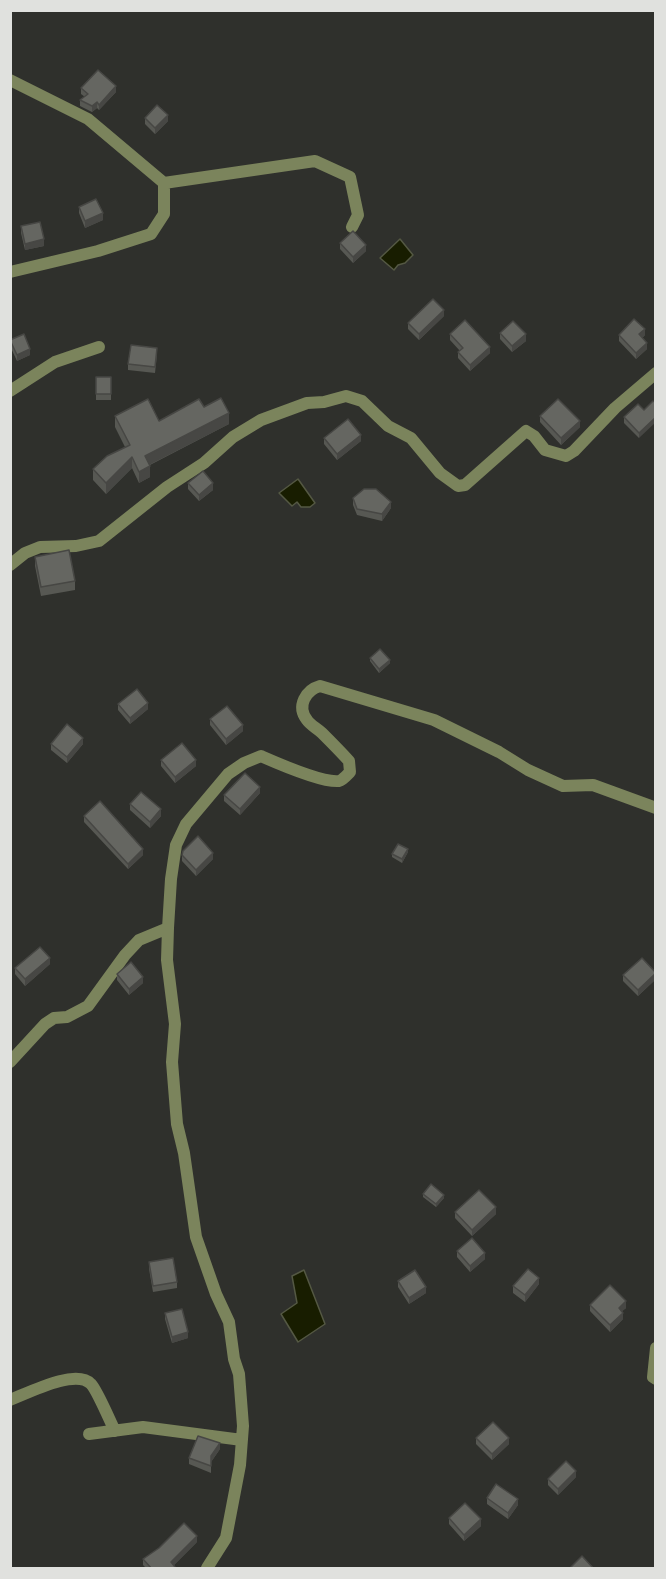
<!DOCTYPE html>
<html>
<head>
<meta charset="utf-8">
<style>
	body { margin:0 }
	#map { position:relative; width:666px; height:1579px; overflow:hidden; background:#2f302c; font-family:Lora,serif }
	canvas { display:block }
	.frame { position:absolute; inset:0; border:12px solid #e0e1de; pointer-events:none }
</style>
</head>
<body>
<div id="map">
<canvas width="666" height="1579"></canvas>
<div class="frame"></div>
</div>
<script>
const g = document.querySelector('canvas').getContext('2d');
g.lineJoin = 'round';
function fill(path, color) {
  g.fillStyle = color;
  g.fill(path, 'evenodd');
}
function strokePath(path, color, width, dash) {
  g.strokeStyle = color;
  g.lineWidth = width;
  g.lineCap = dash ? 'butt' : 'round';
  g.setLineDash(dash || []);
  g.stroke(path);
}
const water = new Path2D(`
	M 400,239 L 413,255 L 405,263 L 398,265 L 394,270 L 380,258 Z
	M 298,479 L 315,503 L 310,507 L 301,507 L 297,502 L 292,506 L 279,493 Z
	M 304,1270 L 325,1324 L 298,1342 L 281,1314 L 297,1303 L 292,1276 Z`);
const minor = new Path2D(`
	M 10,80 L 88,119 L 164,183
	M 10,272 L 98,251 L 151,234 L 164,214 L 164,183 L 315,161 L 350,177 L 358,215 L 352,227
	M 10,391 L 55,362 L 99,347
	M 10,565 L 25,553 L 40,547 L 76,546 L 99,541 L 167,487 L 204,463 L 233,437 L 261,420 L 307,403 L 324,402 L 346,396 L 362,401 L 388,426 L 411,438 L 440,473 L 458,486 L 465,485 L 526,431 L 534,436 L 545,450 L 566,456 L 574,451 L 615,408 L 656,373
	M 10,1062 L 45,1024 L 54,1018 L 67,1017 L 88,1006 L 125,955 L 139,940 L 168,928
	M 656,1348 L 653,1377 L 656,1379
	M 10,1400 C 28,1393 76,1368 91,1384 C 97,1390 110,1421 115,1431
	M 89,1434 L 143,1427 L 242,1440
	M 207,1568 L 226,1538 L 240,1465 L 243,1426 L 239,1374 L 234,1359 L 229,1322 L 216,1294 L 196,1237 L 184,1153 L 177,1124 L 172,1062 L 175,1024 L 167,960 L 168,928 L 171,879 L 176,845 L 186,824 L 228,774 L 244,763 L 261,756 C 277,763 322,783 339,781 C 343,780 347,775 350,772 L 349,761 C 340,751 331,742 322,733 C 317,728 310,725 307,720 C 296,706 306,690 320,686 L 434,720 L 499,752 L 528,770 L 563,786 L 593,785 L 656,808`);
const wall = new Path2D(`
	M 81,88 L 116,92 L 99,110 L 97,108 L 92,112 L 80,106 L 80,100 L 85,97 L 81,94 Z
	M 145,118 L 168,121 L 155,134 L 145,124 Z
	M 79,207 L 103,220 L 85,228 L 79,213 Z
	M 21,226 L 44,246 L 25,250 L 21,233 Z
	M 340,243 L 366,251 L 353,263 L 340,249 Z
	M 444,316 L 419,340 L 408,329 L 408,323 Z
	M 500,333 L 526,341 L 512,352 L 500,339 Z
	M 450,334 L 490,353 L 470,371 L 458,358 L 458,352 L 460,351 L 450,340 Z
	M 619,335 L 645,335 L 642,338 L 647,349 L 636,359 L 619,341 Z
	M 10,340 L 30,355 L 17,361 L 10,346 Z
	M 157,354 L 155,373 L 128,370 L 128,364 Z
	M 96,377 L 111,377 L 111,400 L 96,400 Z
	M 204,407 L 229,424 L 150,465 L 150,477 L 139,483 L 132,468 L 106,494 L 93,480 L 93,469 L 125,447 L 115,427 L 115,416 L 159,421 Z
	M 644,410 L 639,438 L 624,423 L 624,417 Z
	M 540,416 L 580,427 L 561,445 L 540,422 Z
	M 324,438 L 361,441 L 337,460 L 324,444 Z
	M 188,483 L 213,490 L 199,501 L 188,489 Z
	M 353,498 L 391,508 L 382,521 L 357,515 L 353,505 Z
	M 35,557 L 75,581 L 75,590 L 41,596 L 35,566 Z
	M 370,658 L 390,663 L 379,673 L 370,661 Z
	M 118,704 L 148,709 L 130,724 L 118,710 Z
	M 210,719 L 243,731 L 226,745 L 210,725 Z
	M 51,744 L 83,744 L 67,763 L 51,750 Z
	M 161,760 L 196,766 L 175,783 L 161,766 Z
	M 260,793 L 240,815 L 224,801 L 224,795 Z
	M 130,804 L 161,816 L 150,828 L 130,810 Z
	M 84,816 L 143,855 L 128,869 L 84,822 Z
	M 408,852 L 402,863 L 392,857 L 392,854 Z
	M 182,855 L 213,859 L 196,876 L 182,861 Z
	M 50,964 L 25,986 L 15,974 L 15,968 Z
	M 656,972 L 656,979 L 638,996 L 623,981 L 623,975 Z
	M 117,974 L 143,983 L 129,995 L 117,980 Z
	M 423,1194 L 444,1198 L 436,1207 L 423,1197 Z
	M 455,1212 L 496,1214 L 472,1236 L 455,1218 Z
	M 457,1251 L 485,1259 L 470,1272 L 457,1257 Z
	M 149,1262 L 177,1282 L 177,1288 L 153,1292 L 149,1269 Z
	M 398,1281 L 426,1293 L 409,1304 L 398,1287 Z
	M 539,1284 L 525,1302 L 513,1293 L 513,1286 Z
	M 590,1305 L 626,1308 L 622,1311 L 623,1319 L 610,1332 L 590,1311 Z
	M 165,1313 L 188,1338 L 172,1343 L 165,1319 Z
	M 476,1438 L 509,1444 L 492,1460 L 476,1444 Z
	M 220,1449 L 211,1462 L 211,1473 L 189,1464 L 189,1458 Z
	M 576,1477 L 558,1495 L 548,1485 L 548,1479 Z
	M 487,1498 L 518,1505 L 508,1519 L 487,1504 Z
	M 449,1518 L 481,1526 L 464,1541 L 449,1524 Z
	M 197,1542 L 174,1565 L 175,1569 L 147,1569 L 143,1565 L 143,1559 Z`);
const shadedWall = new Path2D(`
	M 116,86 L 116,92 L 99,110 L 99,105 Z
	M 97,102 L 97,108 L 92,112 L 92,106 Z
	M 168,115 L 168,121 L 155,134 L 155,128 Z
	M 103,213 L 103,220 L 85,228 L 85,221 Z
	M 44,239 L 44,246 L 25,250 L 25,244 Z
	M 366,245 L 366,251 L 353,263 L 353,257 Z
	M 444,310 L 444,316 L 419,340 L 419,334 Z
	M 645,329 L 645,335 L 639,341 L 639,334 Z
	M 526,334 L 526,341 L 512,352 L 512,346 Z
	M 647,343 L 647,349 L 636,359 L 636,353 Z
	M 490,347 L 490,353 L 470,371 L 470,365 Z
	M 30,349 L 30,355 L 17,361 L 17,355 Z
	M 229,413 L 229,424 L 145,467 L 145,456 Z
	M 656,417 L 656,422 L 639,438 L 639,433 Z
	M 580,421 L 580,427 L 561,445 L 561,438 Z
	M 361,435 L 361,441 L 337,460 L 337,454 Z
	M 132,457 L 132,468 L 106,494 L 106,483 Z
	M 150,466 L 150,477 L 139,483 L 139,472 Z
	M 213,483 L 213,490 L 199,501 L 199,495 Z
	M 391,502 L 391,508 L 382,521 L 382,514 Z
	M 390,660 L 390,663 L 379,673 L 379,669 Z
	M 148,703 L 148,709 L 130,724 L 130,718 Z
	M 243,725 L 243,731 L 226,745 L 226,739 Z
	M 83,738 L 83,744 L 67,763 L 67,757 Z
	M 196,760 L 196,766 L 175,783 L 175,777 Z
	M 260,787 L 260,793 L 240,815 L 240,809 Z
	M 161,809 L 161,816 L 150,828 L 150,822 Z
	M 143,849 L 143,855 L 128,869 L 128,864 Z
	M 408,849 L 408,852 L 402,863 L 402,859 Z
	M 213,853 L 213,859 L 196,876 L 196,870 Z
	M 50,958 L 50,964 L 25,986 L 25,979 Z
	M 656,973 L 656,979 L 638,996 L 638,990 Z
	M 143,977 L 143,983 L 129,995 L 129,989 Z
	M 444,1195 L 444,1198 L 436,1207 L 436,1204 Z
	M 496,1207 L 496,1214 L 472,1236 L 472,1230 Z
	M 485,1253 L 485,1259 L 470,1272 L 470,1266 Z
	M 539,1278 L 539,1284 L 525,1302 L 525,1295 Z
	M 426,1287 L 426,1293 L 409,1304 L 409,1298 Z
	M 626,1301 L 626,1308 L 619,1314 L 619,1308 Z
	M 623,1313 L 623,1319 L 610,1332 L 610,1325 Z
	M 188,1332 L 188,1338 L 172,1343 L 172,1337 Z
	M 509,1438 L 509,1444 L 492,1460 L 492,1454 Z
	M 220,1443 L 220,1449 L 211,1462 L 211,1456 Z
	M 576,1471 L 576,1477 L 558,1495 L 558,1489 Z
	M 518,1499 L 518,1505 L 508,1519 L 508,1513 Z
	M 481,1519 L 481,1526 L 464,1541 L 464,1535 Z
	M 197,1536 L 197,1542 L 171,1568 L 171,1562 Z`);
const building = new Path2D(`
	M 98,70 L 116,86 L 99,105 L 97,102 L 92,106 L 80,100 L 88,94 L 81,88 Z
	M 157,105 L 168,115 L 155,128 L 145,118 Z
	M 96,199 L 103,213 L 85,221 L 79,207 Z
	M 40,222 L 44,239 L 25,244 L 21,226 Z
	M 353,231 L 366,245 L 353,257 L 340,243 Z
	M 433,299 L 444,310 L 419,334 L 408,323 Z
	M 634,319 L 645,329 L 639,334 L 647,343 L 636,353 L 619,335 Z
	M 465,320 L 490,347 L 470,365 L 458,352 L 463,348 L 450,334 Z
	M 513,321 L 526,334 L 512,346 L 500,333 Z
	M 24,334 L 30,349 L 17,355 L 10,340 Z
	M 131,345 L 157,348 L 155,367 L 128,364 Z
	M 96,377 L 111,377 L 111,394 L 96,394 Z
	M 221,398 L 229,413 L 145,456 L 150,466 L 139,472 L 132,457 L 106,483 L 93,469 L 107,456 L 130,445 L 115,416 L 148,399 L 159,421 L 199,399 L 204,407 Z
	M 558,399 L 580,421 L 561,438 L 540,416 Z
	M 653,401 L 656,403 L 656,417 L 639,433 L 624,417 L 638,404 L 644,410 Z
	M 348,419 L 361,435 L 337,454 L 324,438 Z
	M 203,471 L 213,483 L 199,495 L 188,483 Z
	M 364,489 L 376,489 L 391,502 L 382,514 L 357,509 L 353,498 Z
	M 69,550 L 75,581 L 41,587 L 35,557 Z
	M 380,649 L 390,660 L 379,669 L 370,658 Z
	M 137,689 L 148,703 L 130,718 L 118,704 Z
	M 227,706 L 243,725 L 226,739 L 210,719 Z
	M 67,724 L 83,738 L 67,757 L 51,744 Z
	M 182,743 L 196,760 L 175,777 L 161,760 Z
	M 245,773 L 260,787 L 240,809 L 224,795 Z
	M 141,792 L 161,809 L 150,822 L 130,804 Z
	M 100,801 L 143,849 L 128,864 L 84,816 Z
	M 198,836 L 213,853 L 196,870 L 182,855 L 183,851 Z
	M 398,844 L 408,849 L 402,859 L 392,854 Z
	M 40,947 L 50,958 L 25,979 L 15,968 Z
	M 642,958 L 656,973 L 638,990 L 623,975 Z
	M 131,962 L 143,977 L 129,989 L 117,974 Z
	M 431,1184 L 444,1195 L 436,1204 L 423,1194 Z
	M 479,1190 L 496,1207 L 472,1230 L 455,1212 Z
	M 472,1238 L 485,1253 L 470,1266 L 457,1251 Z
	M 173,1258 L 177,1282 L 153,1286 L 149,1262 Z
	M 528,1269 L 539,1278 L 525,1295 L 513,1286 Z
	M 415,1270 L 426,1287 L 409,1298 L 398,1281 Z
	M 610,1285 L 626,1301 L 619,1308 L 623,1313 L 610,1325 L 590,1305 Z
	M 182,1309 L 188,1332 L 172,1337 L 165,1313 Z
	M 493,1422 L 509,1438 L 492,1454 L 476,1438 Z
	M 198,1436 L 220,1443 L 211,1456 L 211,1466 L 189,1458 Z
	M 566,1461 L 576,1471 L 558,1489 L 548,1479 Z
	M 496,1484 L 518,1499 L 508,1513 L 487,1498 Z
	M 465,1503 L 481,1519 L 464,1535 L 449,1518 Z
	M 184,1523 L 197,1536 L 171,1562 L 175,1567 L 172,1569 L 152,1569 L 143,1559 L 159,1548 Z
	M 582,1556 L 594,1569 L 569,1569 Z`);
fill(water, '#181d00');
strokePath(water, '#545843', 1.5);
strokePath(minor, '#7b845c', 12);
fill(wall, '#575853');
fill(shadedWall, '#474744');
fill(building, '#656661');
strokePath(building, '#474744', 1.5);
</script>
</body>
</html>
